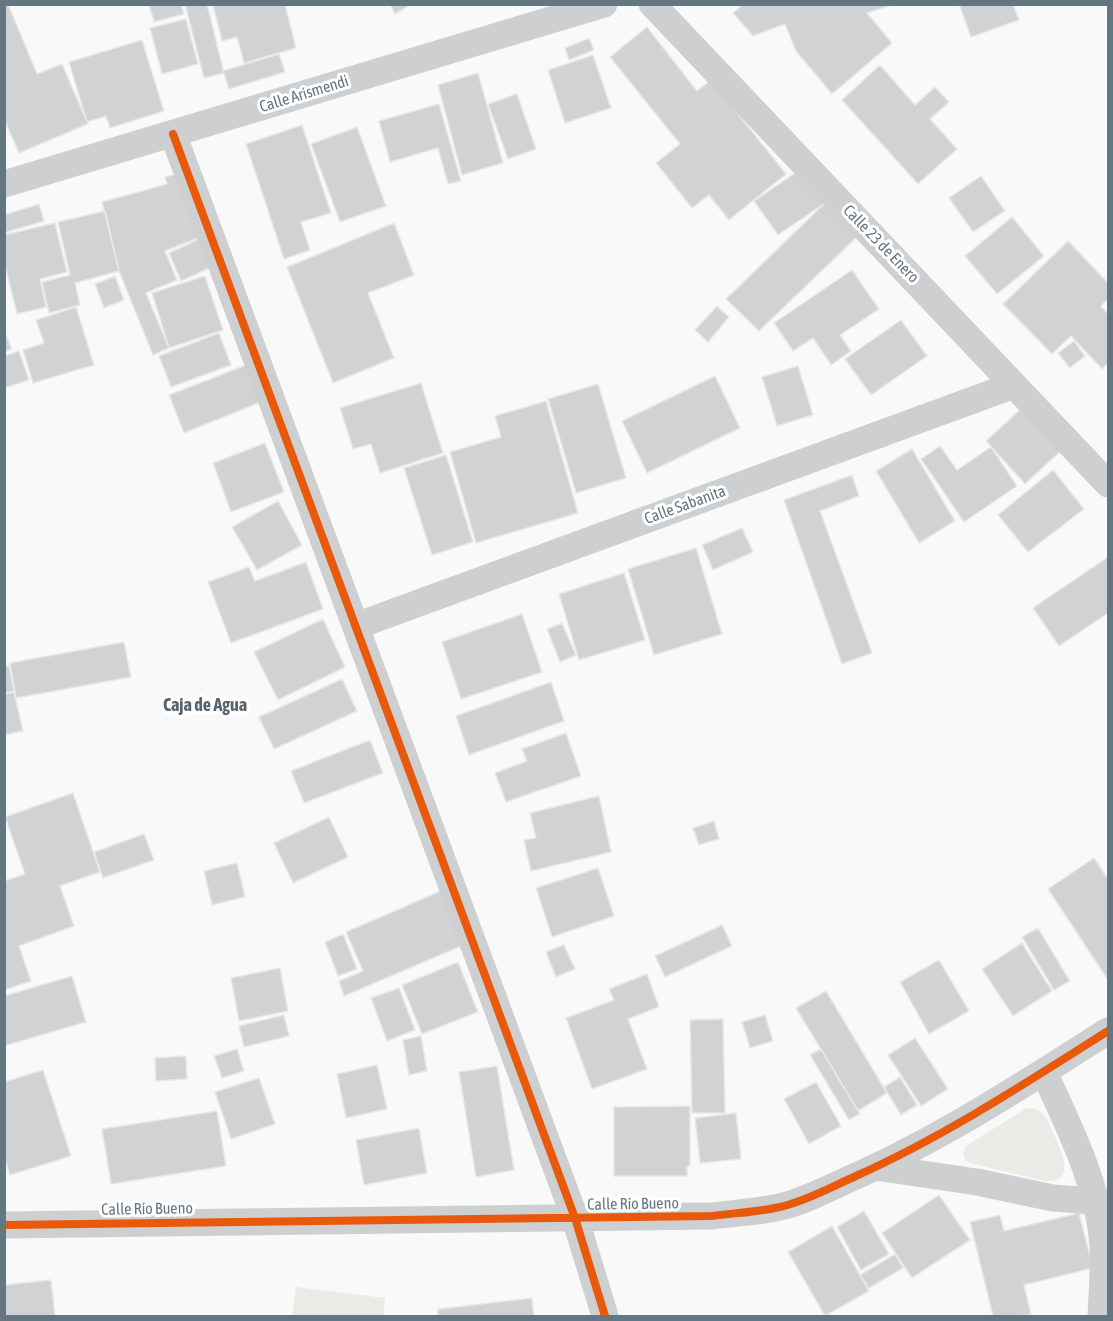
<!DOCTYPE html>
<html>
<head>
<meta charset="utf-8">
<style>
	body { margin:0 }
	#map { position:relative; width:1113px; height:1321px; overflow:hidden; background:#f9f9f9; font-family:"Asap Condensed",sans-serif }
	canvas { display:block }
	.frame { position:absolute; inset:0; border:6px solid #657683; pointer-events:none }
</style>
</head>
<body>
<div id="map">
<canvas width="1113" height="1321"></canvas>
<div class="frame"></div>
</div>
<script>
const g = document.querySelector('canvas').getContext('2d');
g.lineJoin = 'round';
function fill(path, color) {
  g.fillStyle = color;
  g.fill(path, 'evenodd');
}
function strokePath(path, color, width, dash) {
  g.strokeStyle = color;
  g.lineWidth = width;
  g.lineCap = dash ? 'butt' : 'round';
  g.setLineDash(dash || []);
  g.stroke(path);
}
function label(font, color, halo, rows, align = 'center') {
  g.font = font + ' "Asap Condensed",sans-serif';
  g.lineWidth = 6;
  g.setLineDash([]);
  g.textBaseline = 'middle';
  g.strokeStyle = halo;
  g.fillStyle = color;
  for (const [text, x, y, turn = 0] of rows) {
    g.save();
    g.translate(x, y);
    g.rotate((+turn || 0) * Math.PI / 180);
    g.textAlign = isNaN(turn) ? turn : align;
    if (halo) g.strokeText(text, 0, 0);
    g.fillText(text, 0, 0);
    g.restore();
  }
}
const green = new Path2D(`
	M 1031,1108 C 1035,1109 1037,1109 1041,1112 C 1048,1117 1062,1152 1064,1162 C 1065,1167 1064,1171 1062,1176 L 1056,1180 L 1045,1181 L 970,1163 L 966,1161 L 963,1154 L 966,1146 L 1025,1109 Z
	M 296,1287 L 385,1298 L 383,1316 L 292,1316 Z`);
const building = new Path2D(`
	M 4,4 L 8,4 L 37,74 L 62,64 L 88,124 L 19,153 L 4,119 Z
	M 181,4 L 184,14 L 154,22 L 149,5 Z
	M 185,4 L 207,4 L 224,73 L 204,78 Z
	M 217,4 L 285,4 L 296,48 L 244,63 L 237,37 L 222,41 L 213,5 Z
	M 390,4 L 412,4 L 395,14 Z
	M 743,4 L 895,4 L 867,13 L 892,43 L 832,94 L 796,51 L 785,24 L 753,36 L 733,13 Z
	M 959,4 L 1013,4 L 1019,20 L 971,37 Z
	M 186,19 L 198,64 L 162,74 L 150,28 Z
	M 647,27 L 697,91 L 711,80 L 786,174 L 729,220 L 709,195 L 692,208 L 656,163 L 680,144 L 610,57 Z
	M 589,38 L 594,50 L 569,60 L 565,48 Z
	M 142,40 L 164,111 L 110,128 L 106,116 L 87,122 L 69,62 Z
	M 279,54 L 285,72 L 229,89 L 223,71 Z
	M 593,55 L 611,108 L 565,123 L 548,70 Z
	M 880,65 L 915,105 L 935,87 L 949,102 L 930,119 L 957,149 L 918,184 L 842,100 Z
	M 478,73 L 503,163 L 462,175 L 438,85 Z
	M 517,94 L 536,149 L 508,159 L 488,104 Z
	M 439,104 L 461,181 L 448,184 L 438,148 L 390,162 L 379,121 Z
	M 302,125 L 331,213 L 301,222 L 310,250 L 284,259 L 246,144 Z
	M 357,127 L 386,206 L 340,222 L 311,144 Z
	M 801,169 L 825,203 L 778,235 L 754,201 Z
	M 183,172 L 203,236 L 165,251 L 177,280 L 146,293 L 169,348 L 153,355 L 119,271 L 102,202 L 167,184 L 165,177 Z
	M 981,176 L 1005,211 L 973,232 L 949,198 Z
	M 827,201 L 859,235 L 759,331 L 726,299 Z
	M 39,204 L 44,221 L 4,233 L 4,215 Z
	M 105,211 L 119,271 L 75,283 L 80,305 L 49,313 L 42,282 L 70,275 L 58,222 Z
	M 1012,217 L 1044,256 L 997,294 L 965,256 Z
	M 55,223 L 67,272 L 40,279 L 46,307 L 17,314 L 4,261 L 4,235 Z
	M 394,223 L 414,275 L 368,293 L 394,358 L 333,383 L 287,267 Z
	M 199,239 L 212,267 L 181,281 L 169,253 Z
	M 1068,241 L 1108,283 L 1108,299 L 1101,306 L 1108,314 L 1108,363 L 1102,369 L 1071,336 L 1052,354 L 1003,304 Z
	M 852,270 L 879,309 L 840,335 L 851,351 L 831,365 L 813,338 L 793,351 L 774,323 Z
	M 115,276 L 124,300 L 104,308 L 95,284 Z
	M 205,276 L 223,330 L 169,348 L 152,293 Z
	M 717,306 L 729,317 L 708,342 L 695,330 Z
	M 76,307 L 94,365 L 33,383 L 23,350 L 44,343 L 36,320 Z
	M 901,320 L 927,356 L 871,395 L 845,359 Z
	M 4,331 L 12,349 L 4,352 Z
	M 219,333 L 231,365 L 171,387 L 159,356 Z
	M 1074,341 L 1085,356 L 1070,368 L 1058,353 Z
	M 19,351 L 29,380 L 4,388 L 4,356 Z
	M 246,365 L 261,402 L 184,433 L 169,395 Z
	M 798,366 L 813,415 L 777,426 L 762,377 Z
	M 715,376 L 740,428 L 647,473 L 622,421 Z
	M 421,383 L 443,453 L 380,473 L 371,444 L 353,449 L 340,408 Z
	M 598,384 L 626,478 L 576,493 L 548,399 Z
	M 546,401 L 578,513 L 476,543 L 450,452 L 501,437 L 495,416 Z
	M 1025,405 L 1064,448 L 1025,484 L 986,441 Z
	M 265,443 L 284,492 L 231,512 L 213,463 Z
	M 940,446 L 957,470 L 991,447 L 1017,486 L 964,522 L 921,459 Z
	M 912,449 L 955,521 L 919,543 L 876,471 Z
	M 446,455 L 473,542 L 432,555 L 404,468 Z
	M 1053,470 L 1084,509 L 1028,552 L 998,515 Z
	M 852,475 L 859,496 L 820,511 L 872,653 L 842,664 L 784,500 Z
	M 278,501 L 302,545 L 257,570 L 232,527 Z
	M 742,528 L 753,552 L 713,570 L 702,545 Z
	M 696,548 L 722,634 L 654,655 L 628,569 Z
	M 1108,557 L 1108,613 L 1059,646 L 1033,608 Z
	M 306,562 L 323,609 L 231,643 L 208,582 L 249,567 L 255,581 Z
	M 624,573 L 645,640 L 579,660 L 559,594 Z
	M 522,614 L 542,672 L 461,699 L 442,642 Z
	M 323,619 L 345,667 L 278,700 L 254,652 Z
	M 562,623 L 576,655 L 560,662 L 547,629 Z
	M 124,642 L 131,677 L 16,698 L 10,663 Z
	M 9,666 L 14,691 L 4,693 L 4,667 Z
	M 342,679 L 357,711 L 274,749 L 259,717 Z
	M 551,682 L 564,721 L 469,755 L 456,716 Z
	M 14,692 L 23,731 L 4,735 L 4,694 Z
	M 566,733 L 581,776 L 506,802 L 495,773 L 527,761 L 522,749 Z
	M 370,740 L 383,773 L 304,803 L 291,771 Z
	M 73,793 L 100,872 L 60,886 L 74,926 L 19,946 L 31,981 L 4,990 L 4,881 L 25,874 L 5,817 Z
	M 599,796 L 611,852 L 531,871 L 524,840 L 536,838 L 530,813 Z
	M 329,817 L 348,857 L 293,883 L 274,843 Z
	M 714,821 L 719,839 L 699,845 L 693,828 Z
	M 144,834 L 154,860 L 103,878 L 94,852 Z
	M 1094,858 L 1108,879 L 1108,980 L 1048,889 Z
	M 237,863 L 245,897 L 212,905 L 204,871 Z
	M 598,868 L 614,916 L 552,937 L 536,888 Z
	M 443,890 L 466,944 L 344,996 L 339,981 L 363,971 L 346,932 Z
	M 722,925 L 732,946 L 665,977 L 655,956 Z
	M 1038,928 L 1070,981 L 1054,990 L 1022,937 Z
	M 343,934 L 357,969 L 338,976 L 325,942 Z
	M 1022,943 L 1052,991 L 1013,1016 L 982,969 Z
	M 564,945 L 575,969 L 556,977 L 546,952 Z
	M 939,960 L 969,1011 L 929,1034 L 900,982 Z
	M 458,962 L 478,1012 L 422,1034 L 402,985 Z
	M 280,968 L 288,1011 L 239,1021 L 231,978 Z
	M 647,974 L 659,1007 L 628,1019 L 647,1069 L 592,1089 L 566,1018 L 614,1000 L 609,989 Z
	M 72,976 L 86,1022 L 4,1046 L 4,996 Z
	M 399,988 L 415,1030 L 387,1041 L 371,998 Z
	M 826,991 L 887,1093 L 858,1111 L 796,1008 Z
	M 284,1015 L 289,1036 L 244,1047 L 239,1026 Z
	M 765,1015 L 773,1041 L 750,1048 L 742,1022 Z
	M 723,1019 L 725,1113 L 692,1113 L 690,1020 Z
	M 421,1036 L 427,1071 L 409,1075 L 403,1040 Z
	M 915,1038 L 948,1089 L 921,1106 L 888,1055 Z
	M 237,1049 L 244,1071 L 222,1078 L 214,1056 Z
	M 821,1049 L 860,1114 L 849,1120 L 810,1055 Z
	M 186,1056 L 187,1079 L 156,1081 L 155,1058 Z
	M 377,1065 L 387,1109 L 346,1118 L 337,1074 Z
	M 497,1066 L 514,1170 L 476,1177 L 459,1072 Z
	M 43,1070 L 71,1156 L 10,1175 L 4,1157 L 4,1082 Z
	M 900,1077 L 917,1105 L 901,1115 L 884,1087 Z
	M 259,1078 L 275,1124 L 231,1139 L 215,1092 Z
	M 816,1082 L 841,1126 L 809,1144 L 784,1099 Z
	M 690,1106 L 690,1166 L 687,1166 L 687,1176 L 614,1176 L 614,1107 Z
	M 217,1111 L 226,1166 L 111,1184 L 102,1129 Z
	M 736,1113 L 741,1159 L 700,1163 L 695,1118 Z
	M 419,1128 L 427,1173 L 364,1185 L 356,1140 Z
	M 939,1195 L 970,1240 L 912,1278 L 882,1233 Z
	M 864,1211 L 889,1254 L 861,1270 L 837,1227 Z
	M 1079,1213 L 1093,1268 L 1024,1285 L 1031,1314 L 1020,1316 L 993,1316 L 970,1222 L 1000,1215 L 1004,1231 Z
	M 832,1226 L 869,1291 L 825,1316 L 788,1252 Z
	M 895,1254 L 903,1268 L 869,1288 L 860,1275 Z
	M 51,1280 L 55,1316 L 4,1316 L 4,1285 Z
	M 532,1298 L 534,1316 L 438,1316 L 438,1309 Z`);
const minor = new Path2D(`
	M 652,4 L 1108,484
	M 173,134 L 575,1218 L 605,1316
	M 4,184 L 604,4
	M 356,626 L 1014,385
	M 1044,1072 C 1069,1127 1099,1185 1103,1247 C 1104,1270 1102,1294 1101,1316
	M 875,1167 L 977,1182 L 1053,1198 L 1108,1202
	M 4,1225 L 712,1216 C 734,1213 758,1212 780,1207 C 806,1201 831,1187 856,1176 C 945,1136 1026,1083 1108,1031`);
const cycleway = new Path2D(`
	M 173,134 L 575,1218 L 605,1316
	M 4,1225 L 712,1216 C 734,1213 758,1212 780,1207 C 806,1201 831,1187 856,1176 C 945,1136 1026,1083 1108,1031`);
const streetNames = [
	["Calle Arismendi",304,94,-17],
	["Calle 23 de Enero",881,244,46],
	["Calle Sabanita",685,505,-20],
	["Calle Río Bueno",633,1204,-1],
	["Calle Río Bueno",147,1209,-1]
];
const neighbourhoodNames = [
	["Caja de Agua",205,705]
];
fill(green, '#e8ebe6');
fill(building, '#d0d2d3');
strokePath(building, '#e8e8e8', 1.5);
strokePath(minor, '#cecfd0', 27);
strokePath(cycleway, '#e8590c', 8);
label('16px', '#657683', '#fff', streetNames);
label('bold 18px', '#57646e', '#fff', neighbourhoodNames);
</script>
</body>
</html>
